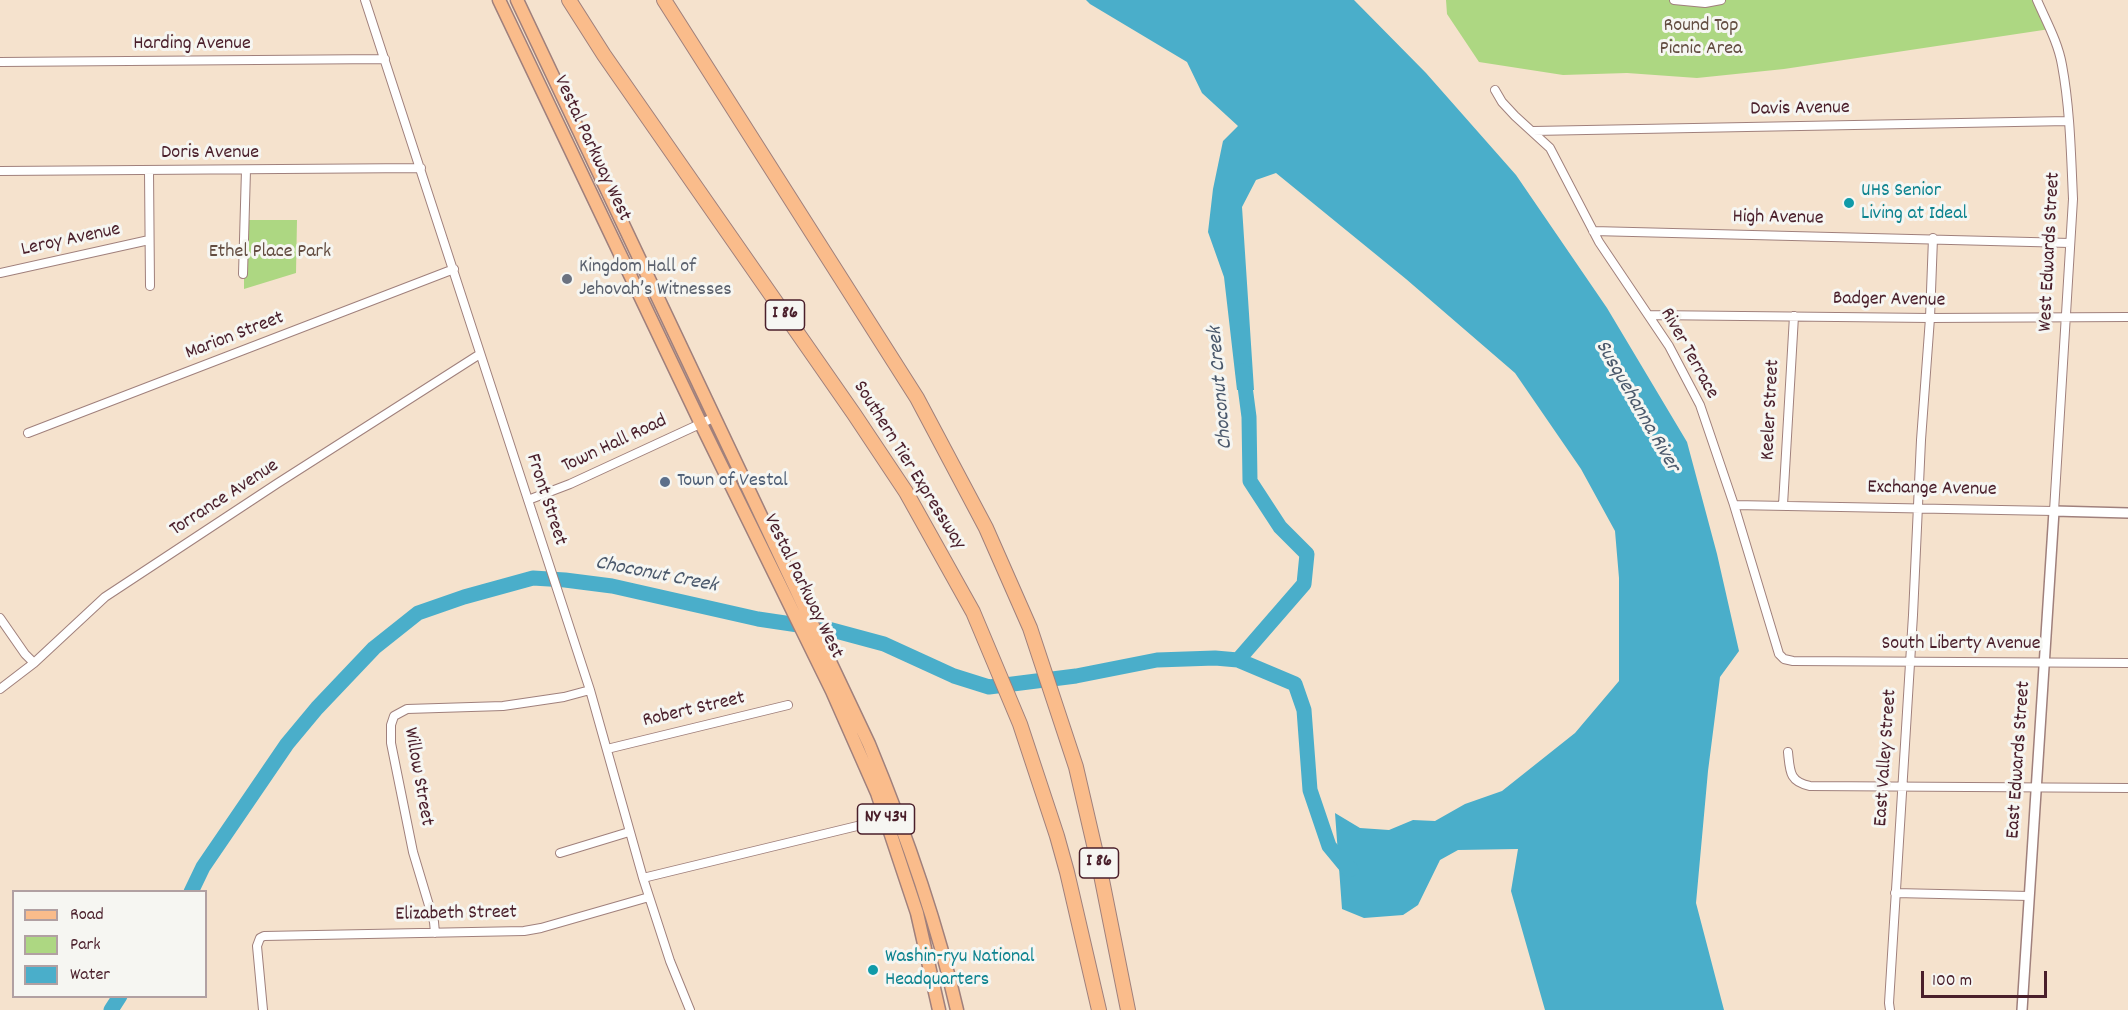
<!DOCTYPE html>
<html>
<head>
<meta charset="utf-8">
<style>
	body { margin:0 }
	#map { position:relative; width:2128px; height:1010px; overflow:hidden; background:#f5e2cd; font-family:Dekko,sans-serif }
	canvas { display:block }
	.legend { position:absolute; left:12px; top:890px; width:195px; height:108px; box-sizing:border-box; background:#f6f6f2; border:2px solid #b1a0a2; margin:0; padding:8px 10px; list-style:none; font-size:18px; color:#4a1f2b }
	.legend li { display:flex; align-items:center; gap:12px; height:30px }
	.legend b { width:30px; border:2px solid #b1a0a2 }
	.scale { position:absolute; left:1921px; top:971px; width:126px; height:27px; box-sizing:border-box; border:3px solid #4a1f2b; border-top:0; padding-left:8px; font-size:18px; line-height:21px; white-space:nowrap; color:#4a1f2b; -webkit-text-stroke:4px #f6f6f2; paint-order:stroke }
</style>
</head>
<body>
<div id="map">
<canvas width="2128" height="1010"></canvas>
<ul class="legend">
<li><b style="height:8px;background:#fabc8b"></b>Road</li>
<li><b style="height:16px;background:#add782"></b>Park</li>
<li><b style="height:16px;background:#4aaeca"></b>Water</li>
</ul>
<div class="scale">100 m</div>
</div>
<script>
const g = document.querySelector('canvas').getContext('2d');
g.lineJoin = 'round';
function fill(path, color) {
  g.fillStyle = color;
  g.fill(path, 'evenodd');
}
function strokePath(path, color, width, dash) {
  g.strokeStyle = color;
  g.lineWidth = width;
  g.lineCap = dash ? 'butt' : 'round';
  g.setLineDash(dash || []);
  g.stroke(path);
}
function label(font, color, halo, rows, align = 'center') {
  g.font = font + ' Dekko,sans-serif';
  g.lineWidth = 6;
  g.setLineDash([]);
  g.textBaseline = 'middle';
  g.strokeStyle = halo;
  g.fillStyle = color;
  for (const [text, x, y, turn = 0] of rows) {
    g.save();
    g.translate(x, y);
    g.rotate((+turn || 0) * Math.PI / 180);
    g.textAlign = isNaN(turn) ? turn : align;
    if (halo) g.strokeText(text, 0, 0);
    g.fillText(text, 0, 0);
    g.restore();
  }
}
const green = new Path2D(`
	M 1446,0 L 2036,0 L 2050,29 L 1784,69 L 1697,78 L 1627,73 L 1563,75 L 1479,62 L 1447,14 Z
	M 244,220 L 297,220 L 296,273 L 244,289 Z`);
const water = new Path2D(`
	M 1086,0 L 1354,0 L 1426,73 L 1516,175 L 1607,308 L 1687,442 L 1717,554 L 1739,651 L 1720,677 L 1708,771 L 1696,903 L 1724,1010 L 1545,1010 L 1511,891 L 1518,849 L 1458,850 L 1440,860 L 1418,905 L 1403,915 L 1364,918 L 1342,909 L 1335,813 L 1360,828 L 1389,830 L 1413,820 L 1435,821 L 1465,804 L 1502,791 L 1575,733 L 1619,681 L 1619,578 L 1615,531 L 1581,469 L 1515,373 L 1406,279 L 1276,173 L 1256,180 L 1242,207 L 1254,390 L 1237,390 L 1224,277 L 1208,232 L 1213,189 L 1223,141 L 1238,126 L 1202,93 L 1187,62 L 1090,4 Z`);
const river = new Path2D(`
	M 1238,660 L 1295,684 L 1304,710 L 1310,790 L 1329,846 L 1348,869 L 1351,869
	M 191,892 L 203,867 L 287,744 L 317,708 L 374,648 L 418,613 L 464,597 L 533,578 L 565,580 L 612,586 L 758,619 L 832,630 L 884,644 L 954,676 L 989,687 L 1076,676 L 1157,660 L 1215,658 L 1238,660 L 1304,584 L 1307,554 L 1280,527 L 1250,481 L 1249,417 L 1243,371
	M 111,1010 L 120,996`);
const minor = new Path2D(`
	M 365,0 L 590,690 L 643,878 L 670,961 L 690,1010
	M 1674,0 L 1705,3 L 1721,0
	M 0,62 L 385,59
	M 1495,90 L 1502,102 L 1515,116 L 1550,148 L 1599,242 L 1669,346 L 1700,405 L 1734,505 L 1779,654 L 1784,659 L 1793,661 L 2128,663
	M 1533,131 L 2068,121
	M 0,171 L 421,168
	M 149,171 L 150,286
	M 1593,231 L 2070,243
	M 0,273 L 149,240
	M 243,274 L 246,170
	M 1649,315 L 1930,318 L 2128,317
	M 28,433 L 454,269
	M 528,500 L 570,484 L 715,417
	M 1734,505 L 2054,511 L 2073,199 C 2071,154 2070,108 2062,65 C 2058,42 2046,21 2037,0
	M 1783,505 L 1794,316
	M 0,618 L 25,654 L 34,663
	M 0,689 L 34,663 L 105,597 L 278,483 L 480,354
	M 607,749 L 788,705
	M 1788,752 C 1790,771 1789,782 1810,786 L 2128,788
	M 560,853 L 629,832
	M 643,878 L 886,819
	M 1895,893 L 2029,896
	M 435,933 L 434,922 L 413,852 L 391,743 L 391,725 L 394,716 L 407,709 L 503,706 L 564,697 L 590,690
	M 263,1010 L 257,946 L 260,938 L 264,936 L 524,931 L 541,928 L 649,897
	M 1890,1010 L 1889,1003 L 1913,615 L 1921,440 L 1930,318 L 1933,238`);
const tertiary = new Path2D(`
	M 2022,1010 L 2054,511 L 2128,513`);
const primary = new Path2D(`
	M 499,0 L 701,424 L 832,691 L 877,793 L 917,913 L 939,1010
	M 517,0 L 869,744 C 905,831 936,918 957,1010`);
const motorway = new Path2D(`
	M 569,0 L 604,55 L 854,414 L 906,492 L 973,612 L 1020,724 L 1057,836 L 1067,872 L 1099,1010
	M 664,0 L 917,398 L 986,528 L 1030,628 L 1076,767 L 1101,875 L 1128,1010`);
const markers = [
	[1849,203,6,"#0f9aa8"],
	[567,279,6,"#6b7280"],
	[665,482,6,"#5c6f8a"],
	[873,970,6,"#0f9aa8"]
];
const shields = [
	[785,315,39],
	[886,819,57],
	[1099,863,39]
];
const shieldNames = [
	["I 86",785,315],
	["NY 434",886,819],
	["I 86",1099,863]
];
const parkNames = [
	["Round Top",1701,27],
	["Picnic Area",1701,50],
	["Ethel Place Park",270,253]
];
const streetNames = [
	["Harding Avenue",192,45],
	["Davis Avenue",1800,110,-1],
	["Vestal Parkway West",591,149,65],
	["Doris Avenue",210,154],
	["High Avenue",1778,219,1],
	["Leroy Avenue",71,241,-12],
	["West Edwards Street",2051,252,-87],
	["Badger Avenue",1889,301,1],
	["Marion Street",235,337,-21],
	["River Terrace",1688,354,61],
	["Keeler Street",1772,410,-87],
	["Town Hall Road",615,445,-25],
	["Southern Tier Expressway",908,466,58],
	["Exchange Avenue",1932,490,1],
	["Torrance Avenue",225,499,-33],
	["Front Street",545,500,72],
	["Vestal Parkway West",802,587,64],
	["South Liberty Avenue",1961,645],
	["Robert Street",694,711,-13],
	["East Valley Street",1887,758,-86],
	["East Edwards Street",2020,760,-86],
	["Willow Street",417,777,80],
	["Elizabeth Street",456,915,-1]
];
const cultureNames = [
	["UHS Senior",1861,192],
	["Living at Ideal",1861,215],
	["Washin-ryu National",885,958],
	["Headquarters",885,981]
];
const worshipNames = [
	["Kingdom Hall of",579,268],
	["Jehovah’s Witnesses",579,291]
];
const serviceNames = [
	["Town of Vestal",677,482]
];
const waterNames = [
	["Choconut Creek",1222,388,-95],
	["Susquehanna River",1636,407,60],
	["Choconut Creek",656,576,11]
];
fill(green, '#add782');
fill(water, '#4aaeca');
strokePath(river, '#4aaeca', 15);
strokePath(minor, '#a0807c', 10);
strokePath(tertiary, '#a0807c', 12);
strokePath(primary, '#a0807c', 15);
strokePath(motorway, '#a0807c', 16);
strokePath(minor, '#fff', 8);
strokePath(tertiary, '#fff', 9);
strokePath(primary, '#fabc8b', 12);
strokePath(motorway, '#fabc8b', 14);
for (const [x, y, r, color] of markers) {
  const dot = new Path2D();
  dot.arc(x, y, r, 0, 2 * Math.PI);
  g.fillStyle = color;
  g.fill(dot);
  strokePath(dot, '#f6f6f2', 2);
}
for (const [x, y, w] of shields) {
  const box = new Path2D();
  box.roundRect(x - w / 2, y - 15, w, 30, 4.5);
  g.fillStyle = '#f6f6f2';
  g.fill(box);
  strokePath(box, '#4a1f2b', 1.5);
}
label('bold 18px', '#4a1f2b', null, shieldNames);
label('20px', '#634d41', '#f6f6f2', parkNames);
label('20px', '#4a1f2b', '#f6f6f2', streetNames);
label('20px', '#0d838f', '#f6f6f2', cultureNames, 'left');
label('20px', '#5b616d', '#f6f6f2', worshipNames, 'left');
label('20px', '#4e5e75', '#f6f6f2', serviceNames, 'left');
label('italic 21px', '#4a586b', '#f6f6f2', waterNames);
</script>
</body>
</html>
